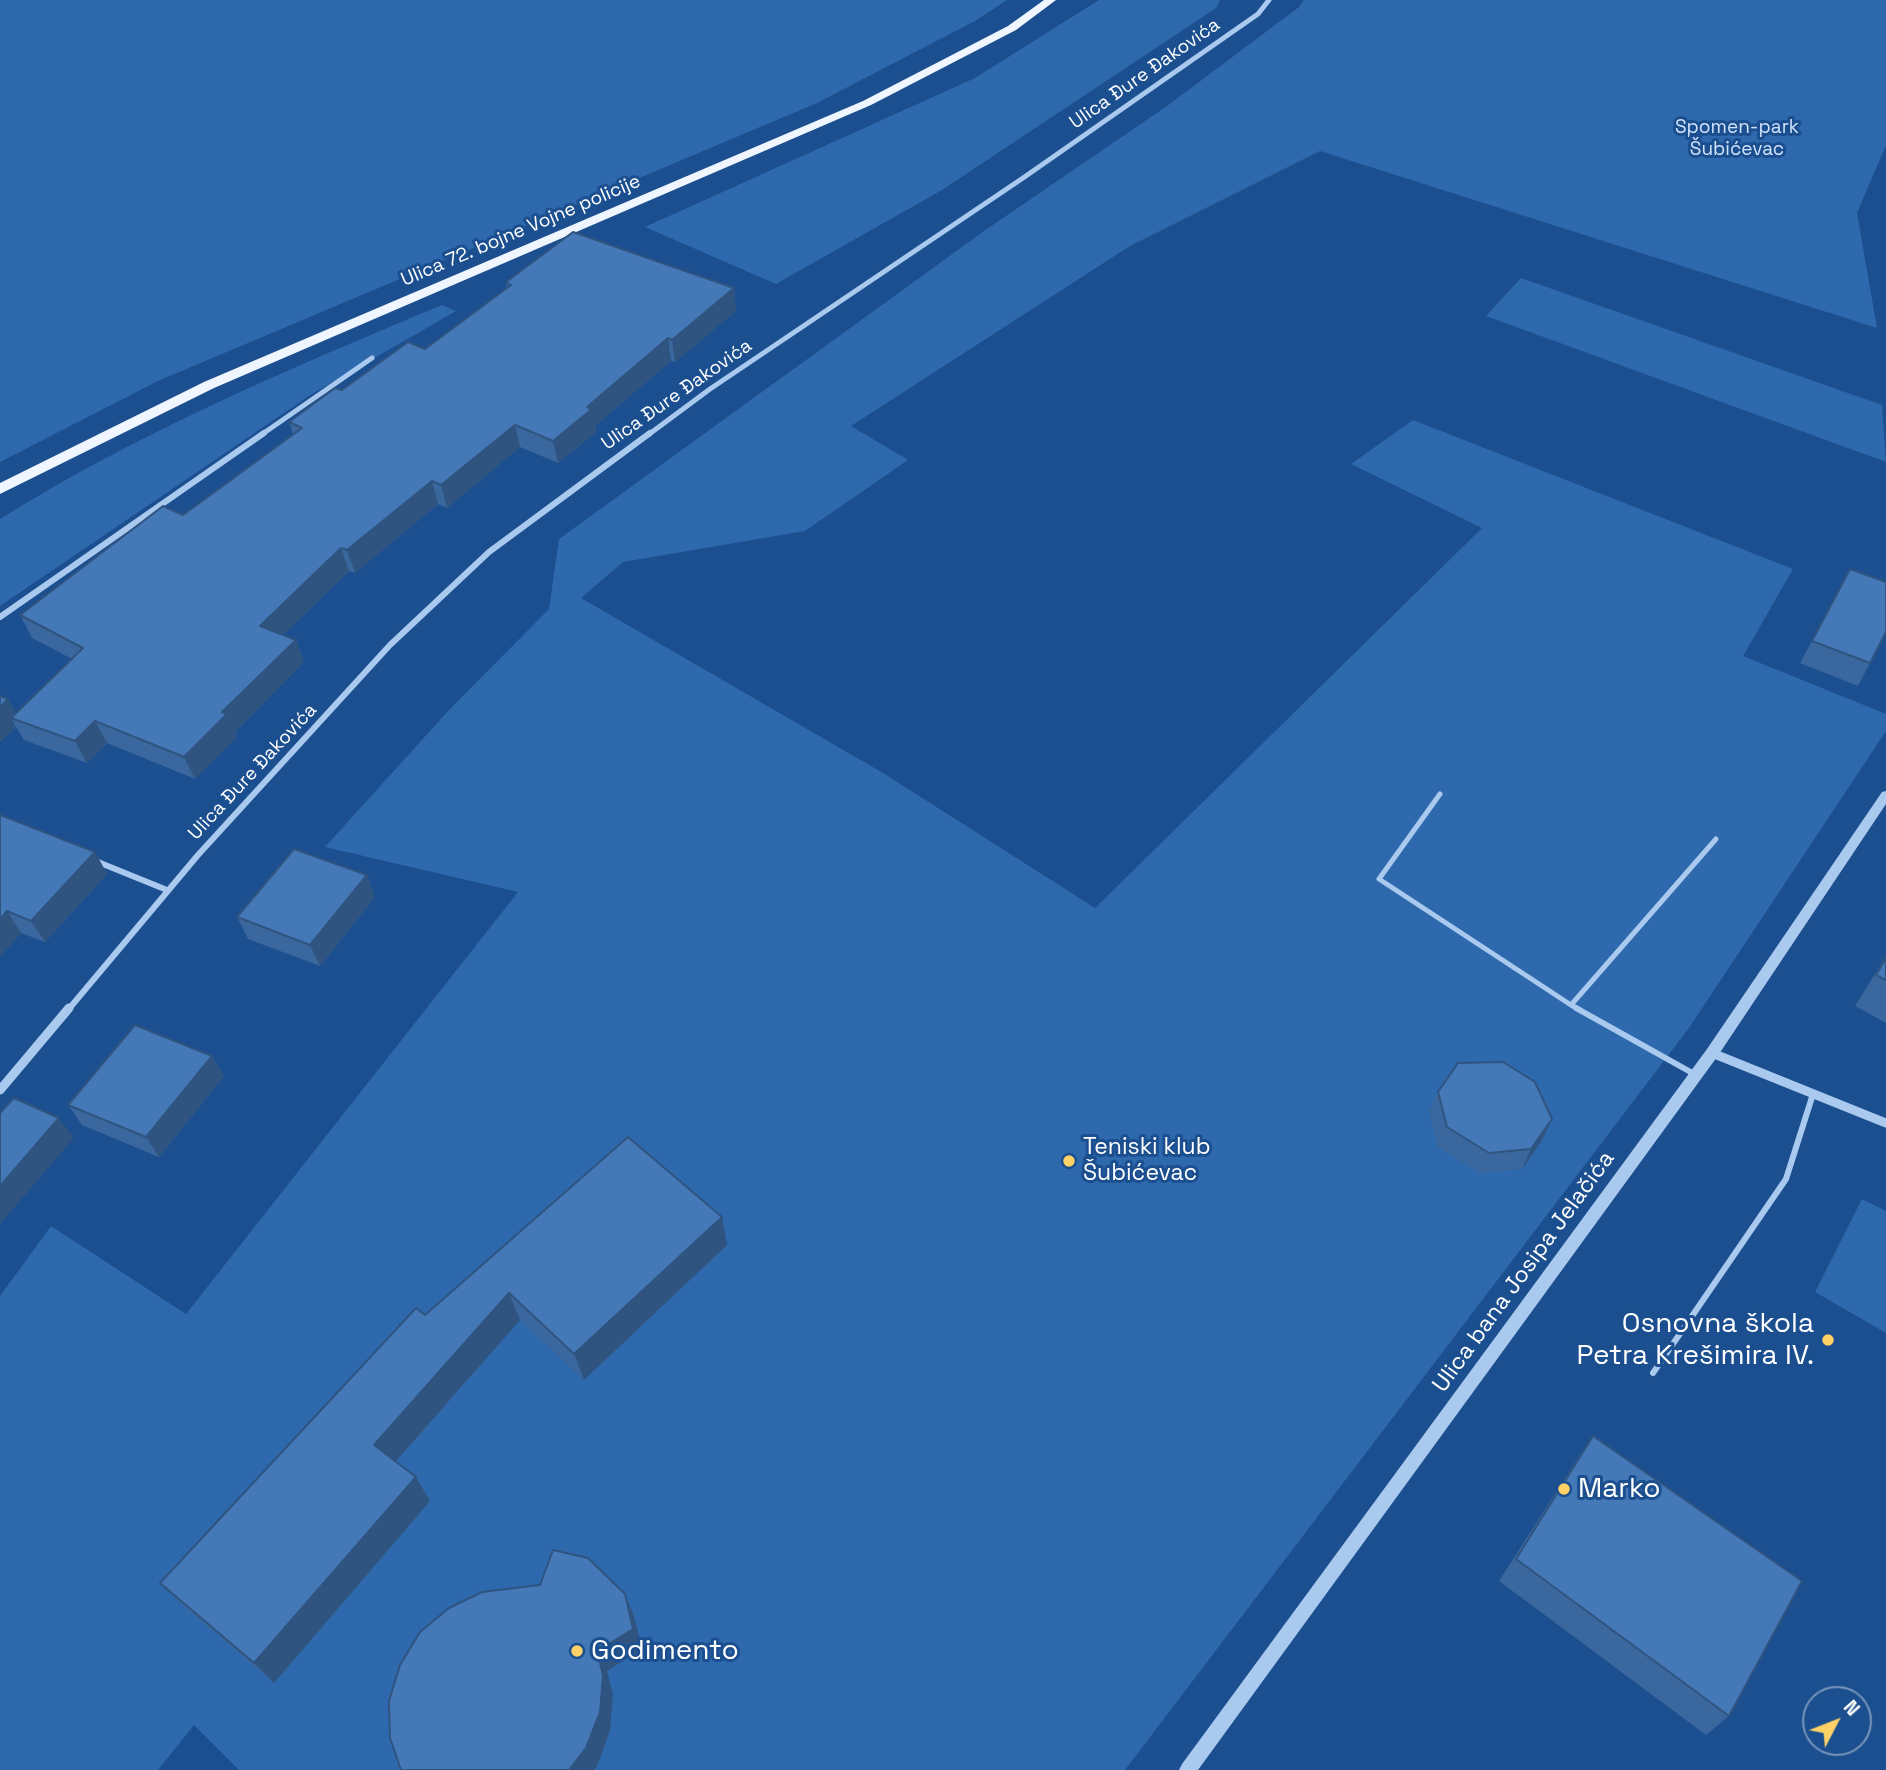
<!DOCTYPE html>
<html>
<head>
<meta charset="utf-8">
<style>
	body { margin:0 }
	#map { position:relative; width:1886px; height:1770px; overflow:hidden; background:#1b4f8f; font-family:"Space Grotesk",sans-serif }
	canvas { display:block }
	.north { position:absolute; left:1802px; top:1686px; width:70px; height:70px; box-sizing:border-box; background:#1b4f8f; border:2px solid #7695bc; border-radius:50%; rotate:48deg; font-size:19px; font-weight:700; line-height:28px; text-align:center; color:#fff }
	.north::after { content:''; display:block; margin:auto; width:24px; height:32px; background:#ffd166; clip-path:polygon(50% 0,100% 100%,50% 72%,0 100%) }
</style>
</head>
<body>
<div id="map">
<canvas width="1886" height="1770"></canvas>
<div class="north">N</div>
</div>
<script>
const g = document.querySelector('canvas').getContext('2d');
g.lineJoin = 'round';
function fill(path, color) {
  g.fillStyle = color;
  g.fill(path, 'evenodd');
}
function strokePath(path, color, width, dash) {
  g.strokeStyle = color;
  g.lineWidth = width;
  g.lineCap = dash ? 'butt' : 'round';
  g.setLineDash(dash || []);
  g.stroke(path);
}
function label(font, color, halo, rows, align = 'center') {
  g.font = font + ' "Space Grotesk",sans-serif';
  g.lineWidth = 6;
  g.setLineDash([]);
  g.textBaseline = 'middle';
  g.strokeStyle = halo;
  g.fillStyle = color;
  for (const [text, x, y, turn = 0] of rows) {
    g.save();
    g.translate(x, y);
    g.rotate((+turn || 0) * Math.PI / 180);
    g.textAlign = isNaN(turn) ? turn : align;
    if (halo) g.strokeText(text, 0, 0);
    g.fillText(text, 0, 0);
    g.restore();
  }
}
const green = new Path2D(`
	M 0,0 L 1007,0 L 975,21 L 817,103 L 158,381 L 0,462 Z
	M 1099,0 L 1220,0 L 1216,8 L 942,190 L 776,284 L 645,227 L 975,78 Z
	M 1304,0 L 1886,0 L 1886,145 L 1857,213 L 1877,328 L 1320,151 L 1130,246 L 851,426 L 908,460 L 805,531 L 623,562 L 581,598 L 883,773 L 1095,908 L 1482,528 L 1351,464 L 1413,420 L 1793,569 L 1743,656 L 1886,714 L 1886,731 L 1689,1028 L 1125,1770 L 239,1770 L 194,1725 L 158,1770 L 0,1770 L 0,1296 L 51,1226 L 186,1314 L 518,892 L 325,847 L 449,710 L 549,609 L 559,539 L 984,231 L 1167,106 L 1299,7 Z
	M 1521,278 L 1882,405 L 1886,462 L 1486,316 Z
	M 442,305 L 456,311 L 312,394 L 0,606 L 0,519 C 139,432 291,368 442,305 Z
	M 1862,1199 L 1886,1211 L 1886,1333 L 1815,1292 Z`);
const serviceFar1 = new Path2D(`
	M 1440,794 L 1379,879 L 1571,1005
	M 1580,1010 L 1571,1005 L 1716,839`);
const service = new Path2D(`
	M 1576,1008 L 1696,1075
	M 1653,1373 L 1786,1179 L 1813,1094`);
const minorFar2 = new Path2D(`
	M 261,435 L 372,358
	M 648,435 L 710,389 L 1023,178 L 1258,14 L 1269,0`);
const minorFar1 = new Path2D(`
	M 0,617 L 264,433
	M 93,860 L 167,890
	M 68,1010 L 198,855 L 390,645 L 489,552 L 650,433`);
const minor = new Path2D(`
	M 1712,1053 L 1886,1123
	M 0,1090 L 69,1008`);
const tertiary = new Path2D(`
	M 1886,791 L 1886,804 L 1717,1057 L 1198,1770 L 1179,1770 L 1182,1764 L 1707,1049 L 1882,792 Z`);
const primary = new Path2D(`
	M 1044,0 L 1056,0 L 1016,30 L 871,105 L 214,388 L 0,494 L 0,483 L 204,382 L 863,101 L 1008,26 Z`);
const wall = new Path2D(`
	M 506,282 L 734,288 L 736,311 L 675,362 L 671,361 L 595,426 L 596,432 L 558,463 L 520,447 L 447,508 L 438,504 L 355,573 L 349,571 L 283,635 L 296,640 L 304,662 L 235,732 L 237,737 L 195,779 L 107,743 L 87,763 L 24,740 L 16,727 L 0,742 L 0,696 L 16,713 L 72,659 L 32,638 L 20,615 L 183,515 L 293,434 L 289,422 L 342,390 L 425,349 L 507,288 Z
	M 1812,641 L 1870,663 L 1858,686 L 1800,663 Z
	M 0,815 L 95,852 L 107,874 L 45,942 L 21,933 L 0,957 Z
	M 375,897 L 320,966 L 248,939 L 237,917 Z
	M 1886,956 L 1886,1023 L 1855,1006 Z
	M 224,1076 L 159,1157 L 82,1125 L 68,1105 Z
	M 1438,1092 L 1542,1140 L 1522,1169 L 1480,1173 L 1438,1147 L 1429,1112 Z
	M 628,1137 L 727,1245 L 584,1380 L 520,1320 L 396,1462 L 416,1477 L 430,1501 L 274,1683 L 182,1605 L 160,1583 L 425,1315 Z
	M 1593,1436 L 1729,1716 L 1706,1735 L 1499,1581 L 1576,1461 Z`);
const shadedWall = new Path2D(`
	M 734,288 L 736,311 L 675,362 L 672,340 Z
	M 668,338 L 671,361 L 595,426 L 596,432 L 558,463 L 553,441 L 587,407 Z
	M 515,425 L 520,447 L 447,508 L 441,485 Z
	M 432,481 L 438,504 L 355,573 L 347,550 Z
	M 341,548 L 349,571 L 269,649 L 260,626 Z
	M 296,640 L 304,662 L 235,732 L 237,737 L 195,779 L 184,757 L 222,712 Z
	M 8,699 L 21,721 L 11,718 L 16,727 L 0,742 L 0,707 Z
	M 95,721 L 107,743 L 87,763 L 75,741 Z
	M 95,852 L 107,874 L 45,942 L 31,921 Z
	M 367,875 L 375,897 L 320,966 L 310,945 Z
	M 7,911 L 21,933 L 0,957 L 0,919 Z
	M 212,1056 L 224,1076 L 159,1157 L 146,1137 Z
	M 59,1118 L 74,1138 L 0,1224 L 0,1186 Z
	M 1552,1119 L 1542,1140 L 1522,1169 L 1531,1149 Z
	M 722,1217 L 727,1245 L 584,1380 L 574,1354 Z
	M 509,1293 L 520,1320 L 389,1469 L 374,1445 Z
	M 416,1477 L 430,1501 L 274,1683 L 254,1663 Z
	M 625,1594 L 634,1616 L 642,1649 L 607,1671 L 613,1694 L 610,1731 L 597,1766 L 594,1770 L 569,1770 L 597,1651 Z`);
const building = new Path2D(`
	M 573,232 L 734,288 L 672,340 L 668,338 L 587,407 L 592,409 L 553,441 L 515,425 L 441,485 L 432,481 L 347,550 L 341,548 L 260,626 L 296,640 L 222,712 L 227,714 L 184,757 L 95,721 L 75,741 L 11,718 L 83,648 L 20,615 L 163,506 L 183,515 L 302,428 L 289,422 L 335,388 L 342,390 L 408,342 L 425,349 L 511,285 L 506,282 Z
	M 1850,569 L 1886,582 L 1886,632 L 1870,663 L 1812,641 Z
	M 0,696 L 8,699 L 0,707 Z
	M 0,815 L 95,852 L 31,921 L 7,911 L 0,919 Z
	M 294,849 L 367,875 L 310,945 L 237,917 Z
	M 1886,958 L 1886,980 L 1876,975 Z
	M 135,1025 L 212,1056 L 146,1137 L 68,1105 Z
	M 1503,1062 L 1535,1082 L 1552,1119 L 1531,1149 L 1489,1153 L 1447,1127 L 1438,1092 L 1458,1063 Z
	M 14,1098 L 59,1118 L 0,1186 L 0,1113 Z
	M 628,1137 L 722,1217 L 574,1354 L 509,1293 L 374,1445 L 416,1477 L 254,1663 L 160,1583 L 416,1308 L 425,1315 Z
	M 1593,1436 L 1802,1581 L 1729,1716 L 1516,1559 Z
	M 553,1550 L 588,1558 L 625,1594 L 633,1629 L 597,1651 L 603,1675 L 600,1712 L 586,1748 L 569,1770 L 401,1770 L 390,1738 L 389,1701 L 400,1665 L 420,1632 L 449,1608 L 482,1592 L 540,1585 Z`);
const markers = [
	[1069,1161,7,"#ffd166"],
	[1828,1340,7,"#ffd166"],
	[1564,1489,7,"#ffd166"],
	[577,1651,7,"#ffd166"]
];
const farStreetnames = [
	["Ulica Đure Đakovića",1145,74,-35],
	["Ulica 72. bojne Vojne policije",521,231,-23],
	["Ulica Đure Đakovića",677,395,-35],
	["Ulica Đure Đakovića",253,772,-47]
];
const farParknames = [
	["Spomen-park",1737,128],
	["Šubićevac",1737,150]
];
const poiNames = [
	["Teniski klub",1083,1148],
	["Šubićevac",1083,1174]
];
const streetNames = [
	["Ulica bana Josipa Jelačića",1524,1272,-54]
];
const nearPoinames = [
	["Osnovna škola",1814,1324,"right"],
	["Petra Krešimira IV.",1814,1356,"right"],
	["Marko",1578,1489],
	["Godimento",591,1651]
];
fill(green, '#2e69ad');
strokePath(serviceFar1, '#a9c9ee', 5);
strokePath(service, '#a9c9ee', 6);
strokePath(minorFar2, '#a9c9ee', 5);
strokePath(minorFar1, '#a9c9ee', 6);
strokePath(minor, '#a9c9ee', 9);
fill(tertiary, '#a9c9ee');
fill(primary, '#f0f6ff');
fill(wall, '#3a679d');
fill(shadedWall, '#305480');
fill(building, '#4478b7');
strokePath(building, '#305480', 2);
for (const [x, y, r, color] of markers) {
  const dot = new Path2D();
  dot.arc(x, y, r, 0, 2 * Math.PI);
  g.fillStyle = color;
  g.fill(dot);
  strokePath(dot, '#1b4f8f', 2.5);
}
label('19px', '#fff', '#1b4f8f', farStreetnames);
label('19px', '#cfe3fa', '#1b4f8f', farParknames);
label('23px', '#fff', '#1b4f8f', poiNames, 'left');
label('23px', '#fff', '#1b4f8f', streetNames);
label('28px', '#fff', '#1b4f8f', nearPoinames, 'left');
</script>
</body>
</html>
